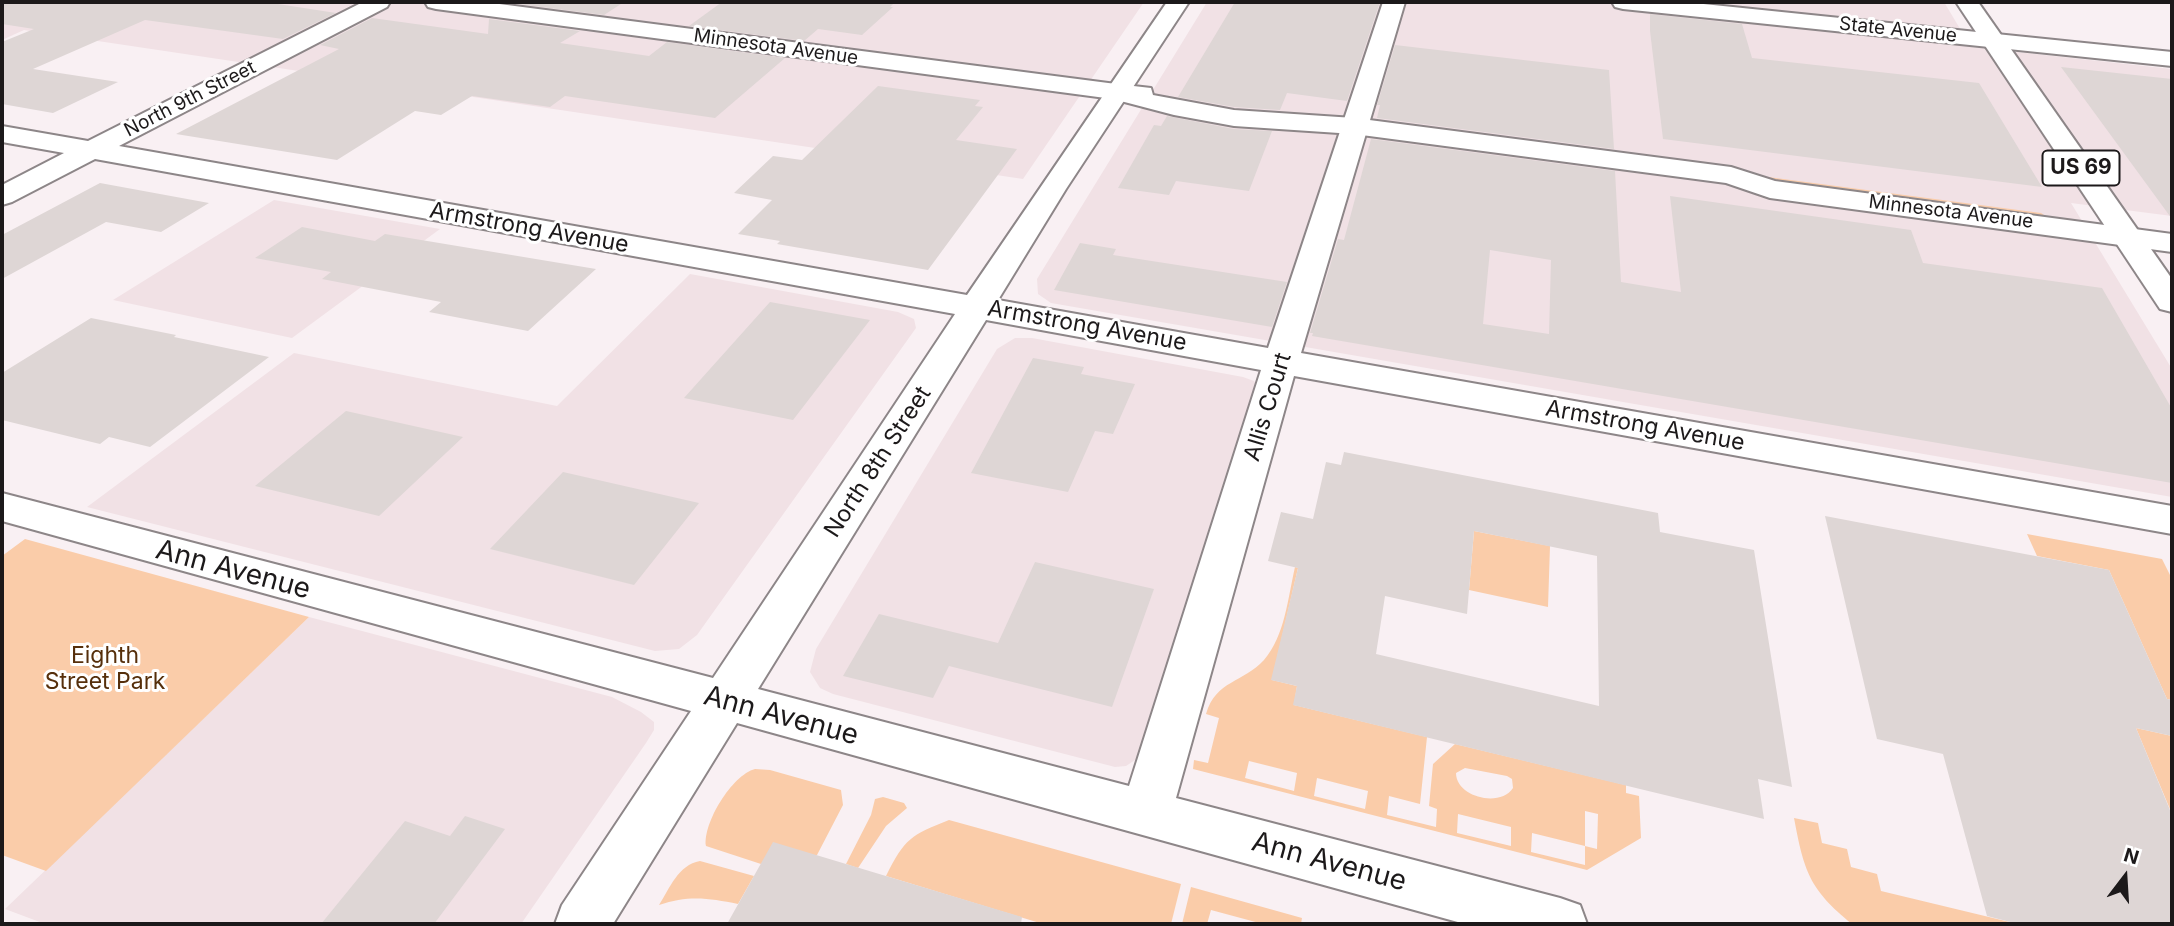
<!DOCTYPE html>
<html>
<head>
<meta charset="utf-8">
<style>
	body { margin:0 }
	#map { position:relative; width:2174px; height:926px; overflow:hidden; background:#f9f0f3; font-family:Inter,sans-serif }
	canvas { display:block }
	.frame { position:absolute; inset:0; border:4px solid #1c191a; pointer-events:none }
	.north { position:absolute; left:2090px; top:842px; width:70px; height:70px; -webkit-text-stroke:5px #fff; paint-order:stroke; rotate:17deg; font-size:19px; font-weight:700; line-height:28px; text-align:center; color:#1c191a }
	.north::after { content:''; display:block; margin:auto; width:24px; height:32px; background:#1c191a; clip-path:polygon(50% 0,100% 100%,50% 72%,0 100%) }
</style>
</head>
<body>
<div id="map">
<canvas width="2174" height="926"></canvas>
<div class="frame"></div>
<div class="north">N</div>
</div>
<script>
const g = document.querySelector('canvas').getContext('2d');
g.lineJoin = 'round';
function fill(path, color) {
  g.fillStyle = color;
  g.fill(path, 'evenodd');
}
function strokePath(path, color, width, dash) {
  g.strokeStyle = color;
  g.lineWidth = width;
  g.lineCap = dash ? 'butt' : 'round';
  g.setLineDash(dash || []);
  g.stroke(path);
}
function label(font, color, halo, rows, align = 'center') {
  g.font = font + ' Inter,sans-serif';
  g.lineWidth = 6;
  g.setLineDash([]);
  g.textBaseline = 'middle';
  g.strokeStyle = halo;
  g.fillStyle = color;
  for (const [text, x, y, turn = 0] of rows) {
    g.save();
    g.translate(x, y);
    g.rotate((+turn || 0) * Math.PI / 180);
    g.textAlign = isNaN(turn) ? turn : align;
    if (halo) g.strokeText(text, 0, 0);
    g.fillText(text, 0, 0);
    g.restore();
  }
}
const built = new Path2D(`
	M 2,2 L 1144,2 L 1023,179 L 24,30 L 2,40 Z
	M 1207,2 L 1944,2 L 1971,47 L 2172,69 L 2172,216 L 2071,203 L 2172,369 L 2172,497 L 1051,303 L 1038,294 L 1037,279 Z
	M 274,200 L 440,229 L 292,338 L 113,300 Z
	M 690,274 L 898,312 L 914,319 L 916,328 L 697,635 L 679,649 L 655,651 L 87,507 L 294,353 L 557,406 Z
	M 1015,338 L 1032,338 L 1243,377 L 1254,381 L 1257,386 L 1139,753 L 1135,760 L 1126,766 L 1115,767 L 833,694 L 820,688 L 810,672 L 816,649 L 997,349 Z
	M 309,617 L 612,697 L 641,712 L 654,722 L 654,730 L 646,743 L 521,924 L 45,924 L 5,909 Z`);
const green = new Path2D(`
	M 1768,177 L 2041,213 L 2050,219 L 1774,183 L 1767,179 Z
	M 1474,531 L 1550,546 L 1548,607 L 1469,590 Z
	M 2027,534 L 2162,559 L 2172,579 L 2172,700 L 2167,699 L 2109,570 L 2037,556 Z
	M 25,539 L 309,617 L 46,871 L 2,855 L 2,556 Z
	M 1295,567 L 1298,568 L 1272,680 L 1297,686 L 1294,705 L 1427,737 L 1420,804 L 1389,796 L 1387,815 L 1436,827 L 1437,809 L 1429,806 L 1433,764 L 1455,744 L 1626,785 L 1626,793 L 1639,796 L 1641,838 L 1587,870 L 1193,769 L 1194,760 L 1208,763 L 1219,718 L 1206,714 C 1216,680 1243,683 1264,660 C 1285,636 1288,597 1295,567 ZM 1249,761 L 1297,773 L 1294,791 L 1245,778 ZM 1465,768 L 1507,776 L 1512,779 L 1513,788 C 1500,808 1456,797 1456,773 ZM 1317,778 L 1368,791 L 1365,809 L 1314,796 ZM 1585,811 L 1598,814 L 1597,849 L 1585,846 ZM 1458,814 L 1511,827 L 1511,846 L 1457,833 ZM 1532,833 L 1585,846 L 1585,865 L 1531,852 Z
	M 2136,728 L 2172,736 L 2172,815 L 2172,814 Z
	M 755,769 L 770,770 L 841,790 L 843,805 L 817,855 L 761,864 L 706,846 C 703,823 732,775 755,769 Z
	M 883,797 L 904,803 L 907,808 L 886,826 L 858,868 L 846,864 L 871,815 L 875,799 Z
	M 1794,818 L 1818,823 L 1822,843 L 1847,849 L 1851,867 L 1877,874 L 1881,891 L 2018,924 L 1852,924 C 1809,889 1804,871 1794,818 Z
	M 949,820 L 1181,884 L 1171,924 L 1043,924 L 886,876 C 905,838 911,835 949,820 Z
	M 700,861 L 754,876 L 738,904 C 709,898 688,895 659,905 C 670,888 678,865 700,861 Z
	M 1191,887 L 1302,918 L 1301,924 L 1263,924 L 1211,910 L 1207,924 L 1182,924 Z`);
const building = new Path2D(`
	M 2,2 L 265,2 L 336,13 L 283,39 L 145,20 L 33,69 L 118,82 L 53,113 L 2,104 L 2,42 L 34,29 L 2,24 Z
	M 502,2 L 624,2 L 604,15 Z
	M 722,2 L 895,2 L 890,7 L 893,7 L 862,35 L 818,29 L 804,41 L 689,26 Z
	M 1235,2 L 1380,2 L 1347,101 L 1287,93 L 1280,110 L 1234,107 L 1178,97 Z
	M 1650,14 L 1742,24 L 1752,58 L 1979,83 L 2042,187 L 1663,139 L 1650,31 Z
	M 372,18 L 488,34 L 489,19 L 580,31 L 560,43 L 649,56 L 667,42 L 785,58 L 715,118 L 565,96 L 550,107 L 472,96 L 441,115 L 415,111 L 337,160 L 176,134 L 339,49 L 320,45 Z
	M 1395,45 L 1609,70 L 1614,149 L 1377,118 L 1380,105 L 1377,105 Z
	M 2061,67 L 2172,79 L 2172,219 Z
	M 878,86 L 980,100 L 975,106 L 983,107 L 956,140 L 1017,149 L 928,270 L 777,244 L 780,241 L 738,234 L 772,200 L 734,193 L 773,156 L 802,160 Z
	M 1167,116 L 1234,129 L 1272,131 L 1249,191 L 1176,181 L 1169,195 L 1118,188 L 1154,125 L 1161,126 Z
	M 1371,139 L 1615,171 L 1621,282 L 1681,292 L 1670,196 L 1911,230 L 1923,263 L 2102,288 L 2172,409 L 2172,483 L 1312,336 L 1313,333 L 1310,333 L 1338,239 L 1344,240 ZM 1490,250 L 1551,260 L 1549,334 L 1483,324 Z
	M 100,183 L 209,203 L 161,232 L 106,222 L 2,279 L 2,235 Z
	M 302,227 L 375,241 L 385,234 L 596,269 L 528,331 L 429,312 L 441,302 L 322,279 L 331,272 L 255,258 Z
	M 1080,243 L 1116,249 L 1113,255 L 1287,282 L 1272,327 L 1054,290 Z
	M 770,302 L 870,320 L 793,420 L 684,398 Z
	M 91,318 L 176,335 L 174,337 L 269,357 L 150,447 L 109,437 L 100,444 L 2,420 L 2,373 Z
	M 1033,358 L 1084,367 L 1081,374 L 1135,384 L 1113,434 L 1095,431 L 1068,492 L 971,473 Z
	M 346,411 L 463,437 L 379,516 L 255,486 Z
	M 1344,452 L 1658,513 L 1660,532 L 1754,550 L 1792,787 L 1758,779 L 1764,819 L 1293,705 L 1297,686 L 1271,680 L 1298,568 L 1268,561 L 1281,512 L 1313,519 L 1326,462 L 1341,465 ZM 1474,531 L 1597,556 L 1599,706 L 1376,654 L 1385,596 L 1467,614 Z
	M 563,472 L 699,503 L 634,585 L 490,549 Z
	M 1825,516 L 2109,570 L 2167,699 L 2172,700 L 2172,736 L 2136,728 L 2172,815 L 2172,924 L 2018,924 L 1987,916 L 1943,754 L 1877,739 Z
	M 1035,562 L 1154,589 L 1112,707 L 949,666 L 933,698 L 843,676 L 879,614 L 998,643 Z
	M 465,816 L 505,829 L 434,924 L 321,924 L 405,821 L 450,836 Z
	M 773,842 L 1022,917 L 1021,924 L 727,924 Z`);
const minor = new Path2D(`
	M 363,2 L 390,2 L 387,7 L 119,146 L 967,295 L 1167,2 L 1189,2 L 1066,189 L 998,300 L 1268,348 L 1383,2 L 1405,2 L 1301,353 L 2172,506 L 2172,534 L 1294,376 L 1176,798 L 1560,898 L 1580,905 L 1587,924 L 1465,924 L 737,723 L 613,924 L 555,924 L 562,905 L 691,711 L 2,521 L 2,493 L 713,678 L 955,314 L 95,159 L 12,202 L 2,205 L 2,185 L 64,153 L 2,142 L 2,126 L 88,141 ZM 986,320 L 1261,370 L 1129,786 L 758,689 Z`);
const secondary = new Path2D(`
	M 425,2 L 484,2 L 1116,84 L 1151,88 L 1153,95 L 1234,110 L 1354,118 L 1731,167 L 1775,181 L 2172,234 L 2172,252 L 1770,198 L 1726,183 L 1354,134 L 1234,126 L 1174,115 L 1113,99 L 436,9 L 428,7 Z
	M 1612,2 L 1684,2 L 2172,52 L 2172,66 L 1623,9 L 1615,7 Z`);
const primary = new Path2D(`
	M 1956,2 L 1978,2 L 2172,279 L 2172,312 L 2160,309 Z`);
const farStreetnames = [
	["State Avenue",1898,30,6],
	["Minnesota Avenue",776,47,8],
	["North 9th Street",190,99,-27],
	["Minnesota Avenue",1951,212,7]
];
const shields = [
	[2081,168,77]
];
const shieldNames = [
	["US 69",2081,168]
];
const streetNames = [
	["Armstrong Avenue",529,228,10],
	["Armstrong Avenue",1087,326,10],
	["Allis Court",1268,407,-73],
	["Armstrong Avenue",1645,426,10],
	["North 8th Street",878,462,-57]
];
const parkNames = [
	["Eighth",105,656],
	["Street Park",105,682]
];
const nearStreetnames = [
	["Ann Avenue",233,570,15],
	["Ann Avenue",781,716,15],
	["Ann Avenue",1329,862,15]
];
fill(built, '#f1e1e5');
fill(green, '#facca9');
fill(building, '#ded6d5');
strokePath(minor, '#8d8688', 4);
strokePath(secondary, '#8d8688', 4);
strokePath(primary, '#8d8688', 4);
fill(minor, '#fff');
fill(secondary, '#fff');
fill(primary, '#fff');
label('19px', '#1c191a', '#fff', farStreetnames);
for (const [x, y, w] of shields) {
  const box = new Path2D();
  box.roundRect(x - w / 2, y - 17.5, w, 35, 5);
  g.fillStyle = '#fff';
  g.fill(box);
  strokePath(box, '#1c191a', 2);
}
label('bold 21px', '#1c191a', null, shieldNames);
label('23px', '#1c191a', '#fff', streetNames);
label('23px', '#562f0b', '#fff', parkNames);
label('28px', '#1c191a', '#fff', nearStreetnames);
</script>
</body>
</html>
